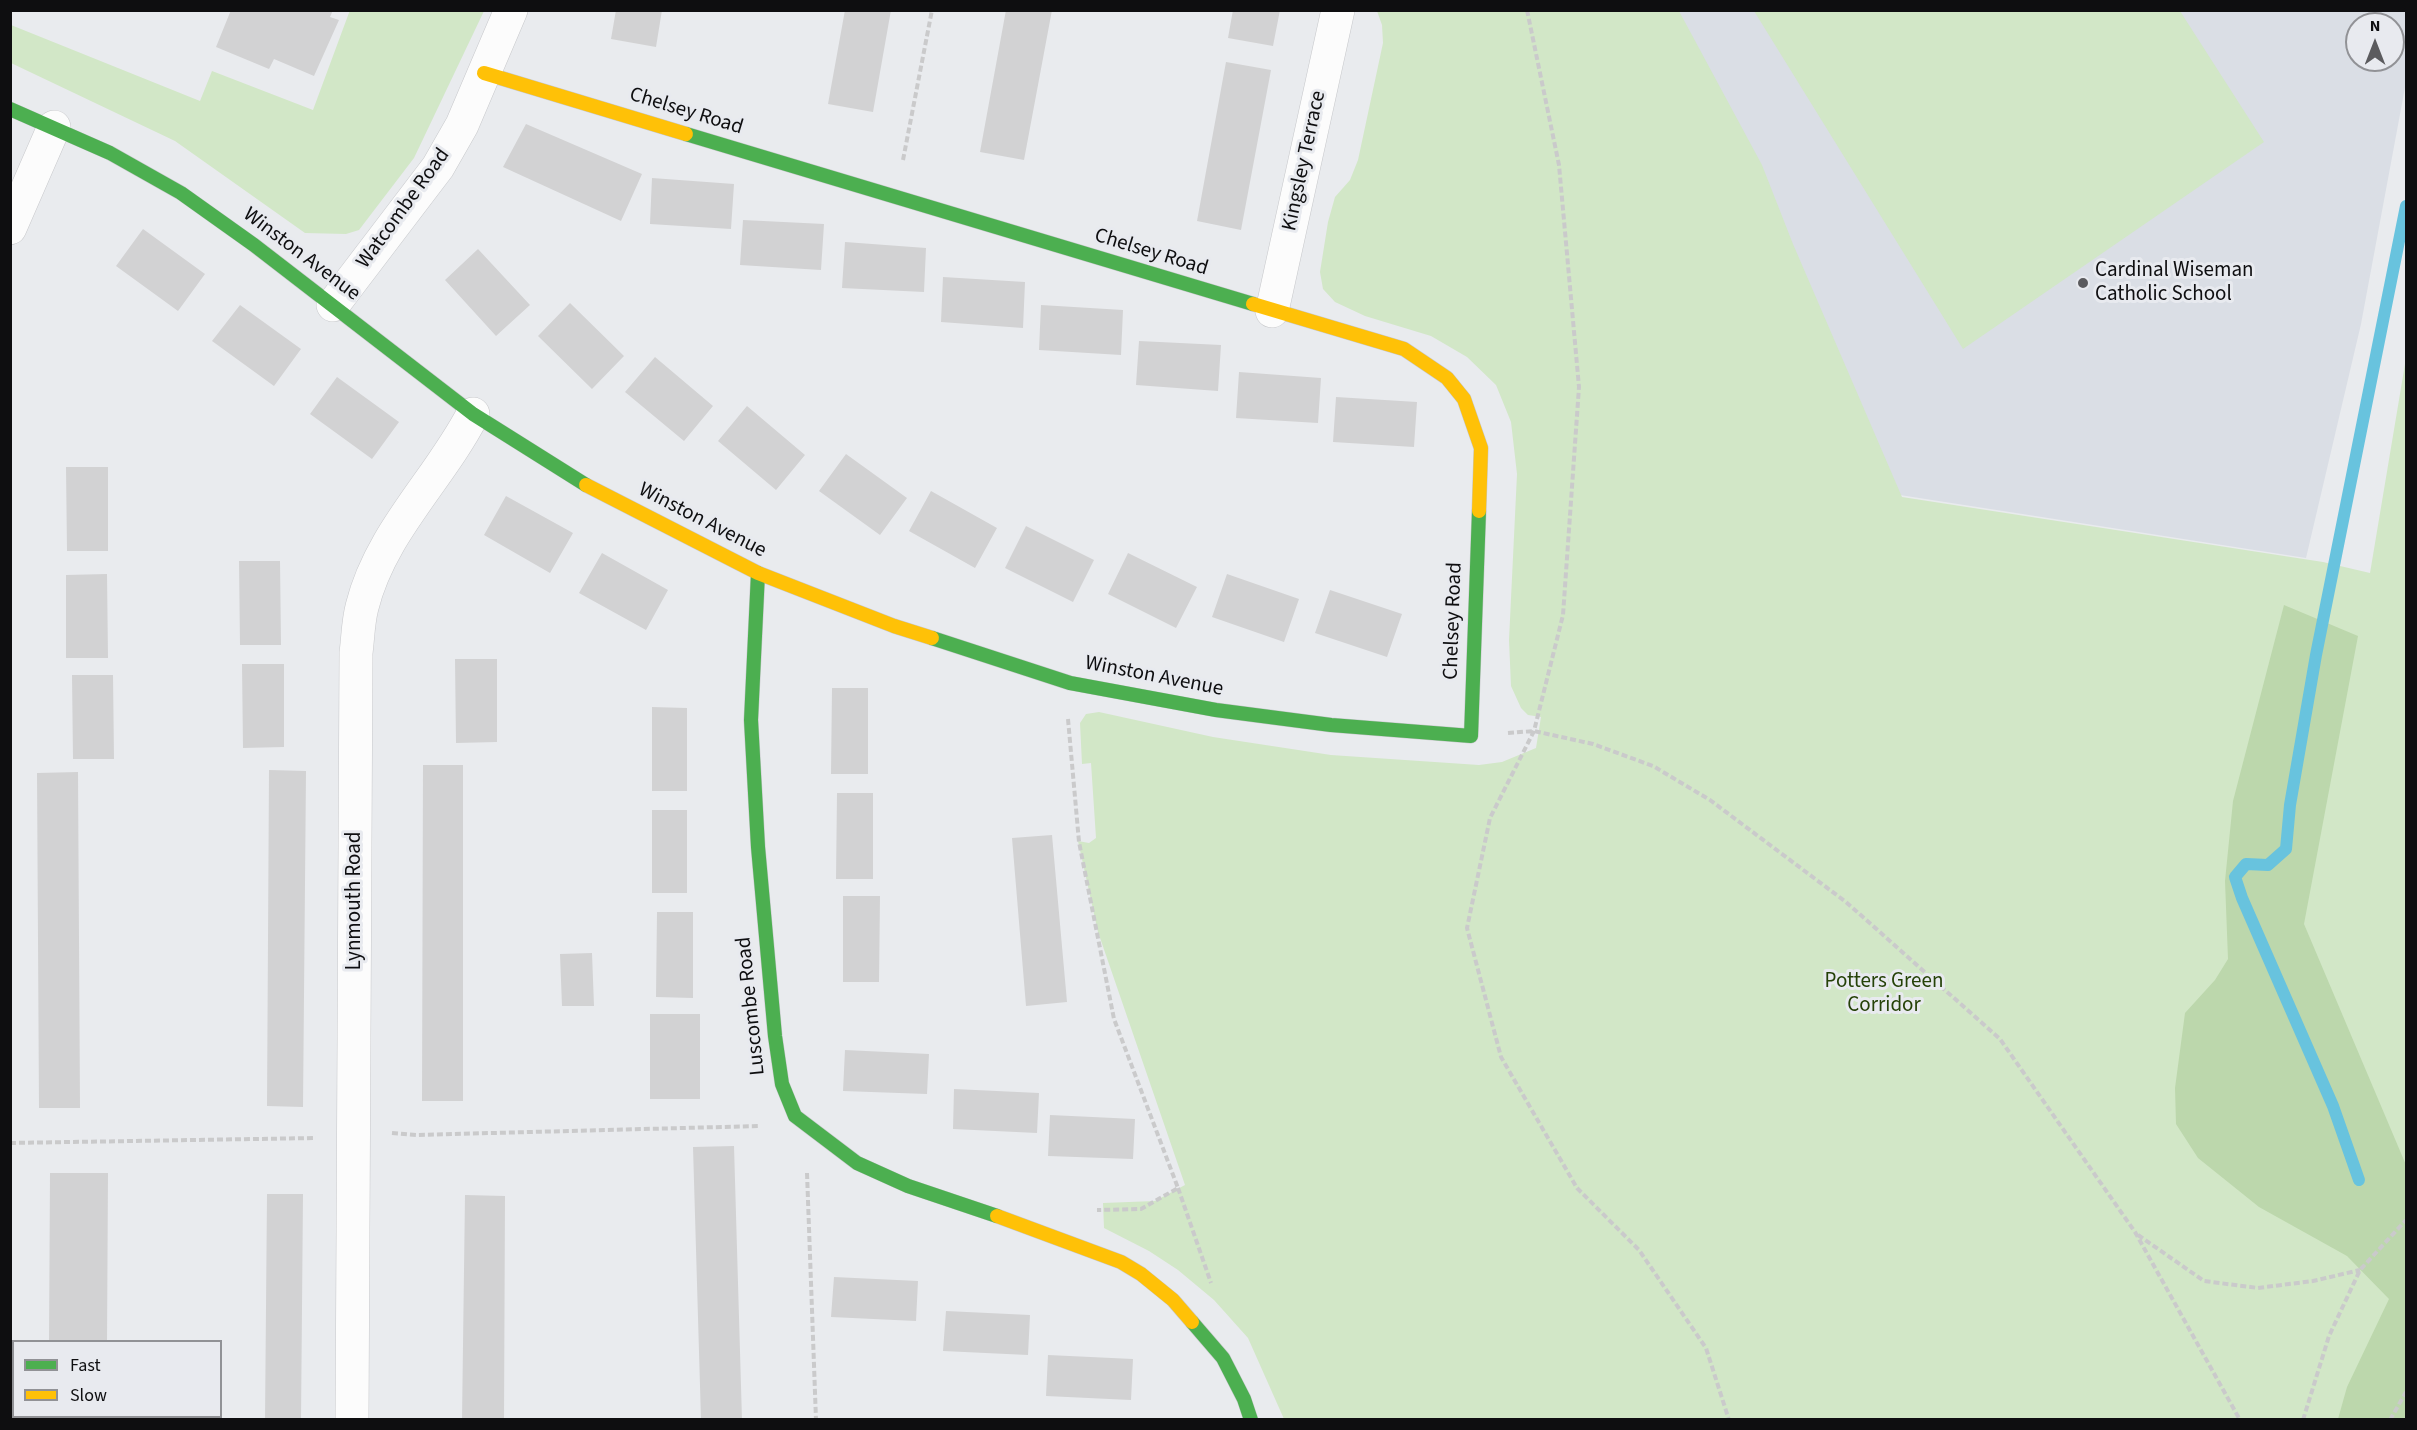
<!DOCTYPE html>
<html>
<head>
<meta charset="utf-8">
<style>
	body { margin:0 }
	#map { position:relative; width:2417px; height:1430px; overflow:hidden; background:#e9ebee; font-family:"Source Sans 3",sans-serif }
	canvas { display:block }
	.frame { position:absolute; inset:0; border:12px solid #0e0e10; pointer-events:none }
	.legend { position:absolute; left:12px; top:1340px; width:210px; height:78px; box-sizing:border-box; background:#e8eaef; border:2px solid #919296; margin:0; padding:8px 10px; list-style:none; font-size:18px; color:#0e0e10 }
	.legend li { display:flex; align-items:center; gap:12px; height:30px }
	.legend b { width:30px; border:2px solid #919296 }
	.north { position:absolute; left:2345px; top:12px; width:60px; height:60px; box-sizing:border-box; background:#e8eaef; border:2px solid #919296; border-radius:50%; rotate:0deg; font-size:16px; font-weight:700; line-height:24px; text-align:center; color:#0e0e10 }
	.north::after { content:''; display:block; margin:auto; width:21px; height:27px; background:#5b5b5e; clip-path:polygon(50% 0,100% 100%,50% 72%,0 100%) }
</style>
</head>
<body>
<div id="map">
<canvas width="2417" height="1430"></canvas>
<div class="frame"></div>
<ul class="legend">
<li><b style="height:8px;background:#4caf50"></b>Fast</li>
<li><b style="height:8px;background:#ffc107"></b>Slow</li>
</ul>
<div class="north">N</div>
</div>
<script>
const g = document.querySelector('canvas').getContext('2d');
g.lineJoin = 'round';
function fill(path, color) {
  g.fillStyle = color;
  g.fill(path, 'evenodd');
}
function strokePath(path, color, width, dash) {
  g.strokeStyle = color;
  g.lineWidth = width;
  g.lineCap = dash ? 'butt' : 'round';
  g.setLineDash(dash || []);
  g.stroke(path);
}
function label(font, color, halo, rows, align = 'center') {
  g.font = font + ' "Source Sans 3",sans-serif';
  g.lineWidth = 6;
  g.setLineDash([]);
  g.textBaseline = 'middle';
  g.strokeStyle = halo;
  g.fillStyle = color;
  for (const [text, x, y, turn = 0] of rows) {
    g.save();
    g.translate(x, y);
    g.rotate((+turn || 0) * Math.PI / 180);
    g.textAlign = isNaN(turn) ? turn : align;
    if (halo) g.strokeText(text, 0, 0);
    g.fillText(text, 0, 0);
    g.restore();
  }
}
const built = new Path2D(`
	M 1668,11 L 2406,11 L 2406,82 L 2361,324 L 2306,558 L 1887,493 ZM 2357,24 L 2393,24 L 2393,60 L 2357,60 Z`);
const green = new Path2D(`
	M 350,10 L 484,11 L 414,158 L 359,230 L 346,234 L 305,233 L 175,141 L 11,63 L 11,25 L 200,101 L 212,71 L 313,110 Z
	M 1377,11 L 1679,11 L 1762,165 L 1793,244 L 1902,497 L 2323,562 L 2370,573 L 2406,358 L 2406,1419 L 1284,1419 L 1248,1338 L 1214,1300 L 1178,1270 L 1149,1251 L 1104,1228 L 1103,1203 L 1155,1201 L 1185,1185 L 1098,932 L 1078,841 L 1089,843 L 1096,838 L 1091,763 L 1082,764 L 1080,723 L 1086,714 L 1099,712 L 1213,737 L 1331,755 L 1479,765 L 1502,762 L 1536,748 L 1541,717 L 1528,715 L 1521,708 L 1511,686 L 1509,640 L 1517,474 L 1511,422 L 1496,385 L 1467,357 L 1431,336 L 1365,316 L 1335,302 L 1323,289 L 1320,272 L 1328,222 L 1335,197 L 1350,180 L 1358,160 L 1383,43 L 1382,25 Z
	M 1754,11 L 2180,11 L 2264,142 L 1963,349 Z`);
const forest = new Path2D(`
	M 2284,605 L 2358,636 L 2304,924 L 2406,1165 L 2406,1419 L 2338,1419 L 2347,1387 L 2389,1299 L 2347,1256 L 2259,1207 L 2198,1158 L 2176,1124 L 2175,1088 L 2185,1013 L 2215,980 L 2228,959 L 2225,881 L 2233,801 Z`);
const stream = new Path2D(`
	M 2359,1180 L 2333,1106 L 2242,898 L 2235,877 L 2246,864 L 2268,865 L 2286,849 L 2290,805 L 2316,655 L 2406,206`);
const building = new Path2D(`
	M 231,10 L 333,10 L 330,17 L 339,20 L 314,76 L 274,59 L 269,69 L 216,47 Z
	M 616,10 L 662,10 L 656,47 L 611,39 Z
	M 845,10 L 891,10 L 873,112 L 828,104 Z
	M 1006,10 L 1052,10 L 1024,160 L 980,152 Z
	M 1233,10 L 1280,10 L 1273,46 L 1228,38 Z
	M 1226,62 L 1271,70 L 1241,230 L 1197,221 Z
	M 526,124 L 642,174 L 621,221 L 503,167 Z
	M 652,178 L 734,184 L 731,229 L 650,224 Z
	M 743,220 L 824,224 L 821,270 L 740,265 Z
	M 143,229 L 205,274 L 178,311 L 116,266 Z
	M 845,242 L 926,248 L 924,292 L 842,288 Z
	M 478,249 L 530,305 L 496,336 L 445,280 Z
	M 943,277 L 1025,282 L 1023,328 L 941,322 Z
	M 570,303 L 624,356 L 592,389 L 538,336 Z
	M 240,305 L 301,349 L 274,386 L 212,341 Z
	M 1041,305 L 1123,310 L 1121,355 L 1039,350 Z
	M 1139,341 L 1221,345 L 1218,391 L 1136,385 Z
	M 655,357 L 713,406 L 684,441 L 625,392 Z
	M 1239,372 L 1321,378 L 1318,423 L 1236,418 Z
	M 337,377 L 399,422 L 372,459 L 310,414 Z
	M 1336,397 L 1417,402 L 1414,447 L 1333,442 Z
	M 747,406 L 805,455 L 776,490 L 718,441 Z
	M 846,454 L 907,498 L 880,535 L 819,491 Z
	M 66,467 L 108,467 L 108,551 L 67,551 Z
	M 931,491 L 997,528 L 975,568 L 909,531 Z
	M 506,496 L 573,533 L 550,573 L 484,535 Z
	M 1026,526 L 1094,560 L 1073,602 L 1005,568 Z
	M 602,553 L 668,590 L 646,630 L 579,593 Z
	M 1128,553 L 1197,587 L 1176,628 L 1108,594 Z
	M 239,561 L 280,561 L 281,645 L 240,645 Z
	M 107,574 L 108,658 L 66,658 L 66,575 Z
	M 1227,574 L 1299,599 L 1284,642 L 1212,617 Z
	M 1330,590 L 1402,614 L 1387,657 L 1315,633 Z
	M 455,659 L 497,659 L 497,742 L 456,743 Z
	M 242,664 L 284,664 L 284,747 L 243,748 Z
	M 72,675 L 113,675 L 114,759 L 73,759 Z
	M 832,688 L 868,688 L 868,774 L 831,774 Z
	M 652,707 L 687,708 L 687,791 L 652,791 Z
	M 423,765 L 463,765 L 463,1101 L 422,1101 Z
	M 269,770 L 306,771 L 303,1107 L 267,1106 Z
	M 78,772 L 80,1108 L 39,1108 L 37,773 Z
	M 837,793 L 873,793 L 873,879 L 836,879 Z
	M 652,810 L 687,810 L 687,893 L 652,893 Z
	M 1052,835 L 1067,1002 L 1026,1006 L 1012,838 Z
	M 843,896 L 880,896 L 879,982 L 843,982 Z
	M 657,912 L 693,912 L 693,998 L 656,997 Z
	M 592,953 L 594,1006 L 562,1006 L 560,954 Z
	M 650,1014 L 700,1014 L 700,1099 L 650,1099 Z
	M 845,1050 L 929,1054 L 927,1094 L 843,1091 Z
	M 954,1089 L 1039,1093 L 1037,1133 L 953,1129 Z
	M 1050,1115 L 1135,1119 L 1133,1159 L 1048,1156 Z
	M 734,1146 L 742,1420 L 701,1420 L 693,1147 Z
	M 50,1173 L 108,1173 L 107,1342 L 49,1342 Z
	M 267,1194 L 303,1194 L 301,1420 L 265,1420 Z
	M 465,1195 L 505,1196 L 504,1420 L 462,1420 Z
	M 834,1277 L 918,1281 L 916,1321 L 831,1317 Z
	M 946,1311 L 1030,1315 L 1028,1355 L 943,1351 Z
	M 1048,1355 L 1133,1359 L 1131,1400 L 1046,1396 Z
	M 48,1416 L 106,1416 L 106,1420 L 48,1420 Z`);
const path = new Path2D(`
	M 1527,10 L 1559,165 L 1579,387 L 1563,615 L 1534,731 L 1490,818 L 1467,928 L 1501,1057 L 1577,1188 L 1639,1250 L 1706,1348 L 1729,1420
	M 903,160 L 932,10
	M 1068,719 L 1079,842 L 1114,1019 L 1178,1188 L 1141,1209 L 1097,1210
	M 1508,733 L 1534,731 L 1593,744 L 1653,766 L 1710,800 L 1846,902 L 2000,1039 L 2135,1232 L 2240,1420
	M 392,1133 L 416,1135 L 759,1126
	M 10,1143 L 316,1138
	M 807,1173 L 816,1420
	M 1178,1188 L 1211,1283
	M 2138,1235 L 2204,1281 L 2258,1288 L 2313,1281 L 2360,1270
	M 2303,1420 L 2329,1336 L 2360,1270 L 2406,1220
	M 2390,1420 L 2406,1392`);
const street = new Path2D(`
	M 10,228 L 54,127
	M 333,305 L 438,167 L 462,125 L 511,10
	M 1272,311 L 1338,10
	M 352,1420 L 356,653 C 358,638 358,622 362,607 C 380,533 439,480 473,414`);
const fast = new Path2D(`
	M 10,109 L 110,153 L 181,193 L 254,245 L 473,414 L 586,485
	M 686,134 L 1253,304
	M 758,573 L 751,720 L 758,847 L 775,1036 L 782,1084 L 795,1116 L 857,1163 L 908,1186 L 997,1216
	M 932,638 L 1070,683 L 1216,710 L 1331,725 L 1471,736 L 1479,511
	M 1192,1322 L 1223,1358 L 1244,1399 L 1251,1420`);
const slow = new Path2D(`
	M 484,73 L 686,134
	M 1253,304 L 1404,349 L 1447,378 L 1464,399 L 1481,448 L 1479,511
	M 586,485 L 758,573 L 894,626 L 932,638
	M 997,1216 L 1121,1262 L 1141,1274 L 1173,1300 L 1192,1322`);
const markers = [
	[2083,283,6,"#5b5b5e"]
];
const streetNames = [
	["Chelsey Road",686,112,17],
	["Kingsley Terrace",1305,161,-78],
	["Watcombe Road",404,209,-54],
	["Chelsey Road",1151,253,17],
	["Winston Avenue",301,255,37],
	["Winston Avenue",702,521,27],
	["Chelsey Road",1454,621,-88],
	["Winston Avenue",1154,677,11],
	["Lynmouth Road",355,901,-90],
	["Luscombe Road",752,1006,-96]
];
const poiNames = [
	["Cardinal Wiseman",2095,271],
	["Catholic School",2095,295]
];
const parkNames = [
	["Potters Green",1884,982],
	["Corridor",1884,1006]
];
fill(built, '#dadee5');
fill(green, '#d2e7c7');
fill(forest, '#bcd7ac');
strokePath(stream, '#68c3de', 12);
fill(building, '#d2d2d3');
strokePath(street, '#c7c8cb', 34);
strokePath(fast, '#c7c8cb', 15);
strokePath(slow, '#c7c8cb', 15);
strokePath(path, '#cacacb', 4, [6, 3]);
strokePath(street, '#fcfcfc', 33);
strokePath(fast, '#4caf50', 14);
strokePath(slow, '#ffc107', 14);
for (const [x, y, r, color] of markers) {
  const dot = new Path2D();
  dot.arc(x, y, r, 0, 2 * Math.PI);
  g.fillStyle = color;
  g.fill(dot);
  strokePath(dot, '#e8eaef', 2);
}
label('21px', '#0e0e10', '#e8eaef', streetNames);
label('21px', '#0e0e10', '#e8eaef', poiNames, 'left');
label('21px', '#254208', '#e8eaef', parkNames);
</script>
</body>
</html>
